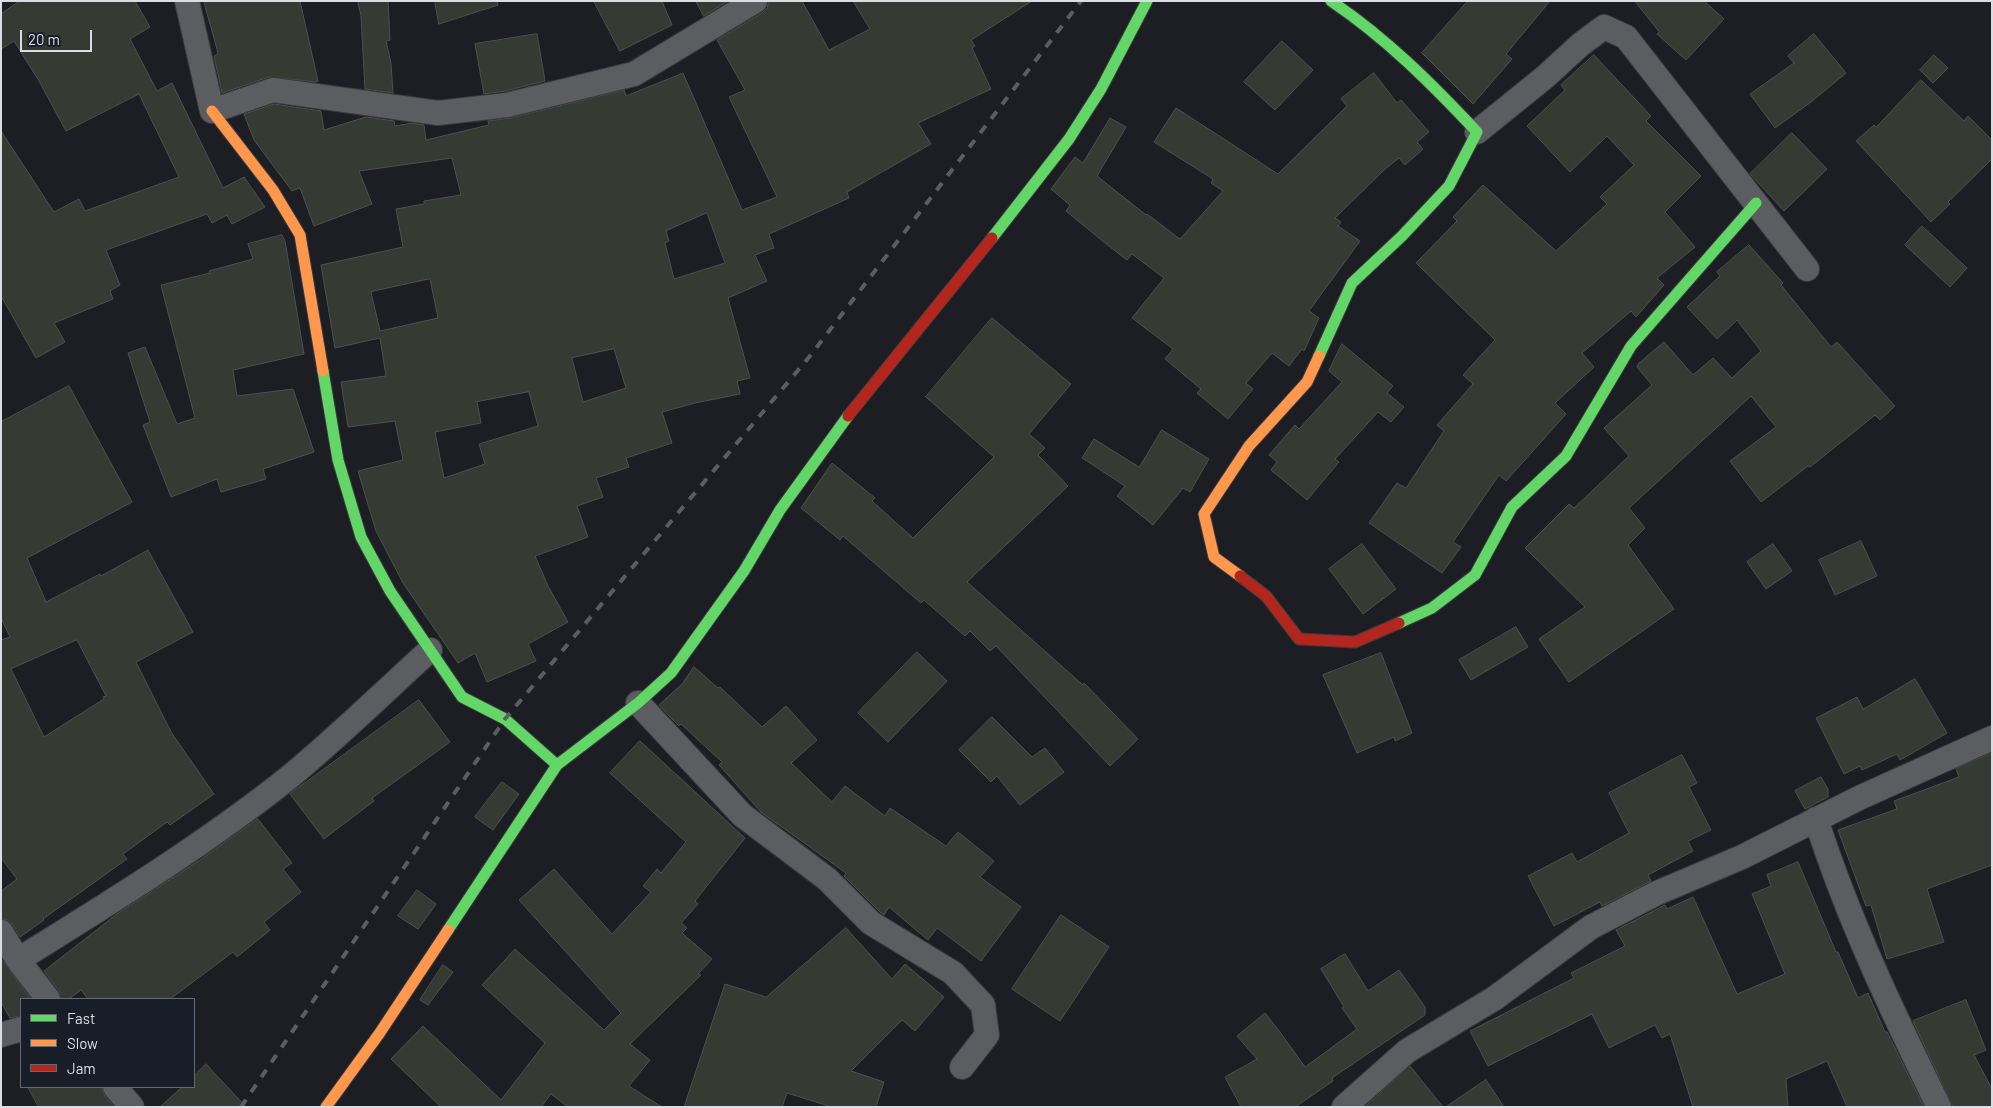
<!DOCTYPE html>
<html>
<head>
<meta charset="utf-8">
<style>
	body { margin:0 }
	#map { position:relative; width:1993px; height:1108px; overflow:hidden; background:#1c1e24; font-family:Barlow,sans-serif }
	canvas { display:block }
	.frame { position:absolute; inset:0; border:2px solid #dadde4; pointer-events:none }
	.legend { position:absolute; left:20px; top:998px; width:175px; height:90px; box-sizing:border-box; background:#191d27; border:1px solid #666a73; margin:0; padding:6px 9px; list-style:none; font-size:15px; color:#dadde4 }
	.legend li { display:flex; align-items:center; gap:10px; height:25px }
	.legend b { width:25px; border:1px solid #666a73 }
	.scale { position:absolute; left:20px; top:30px; width:72px; height:22px; box-sizing:border-box; border:2px solid #dadde4; border-top:0; padding-left:6px; font-size:15px; line-height:18px; white-space:nowrap; color:#dadde4; -webkit-text-stroke:4px #191d27; paint-order:stroke }
</style>
</head>
<body>
<div id="map">
<canvas width="1993" height="1108"></canvas>
<div class="frame"></div>
<ul class="legend">
<li><b style="height:6px;background:#63d668"></b>Fast</li>
<li><b style="height:6px;background:#ff974d"></b>Slow</li>
<li><b style="height:6px;background:#b3261e"></b>Jam</li>
</ul>
<div class="scale">20 m</div>
</div>
<script>
const g = document.querySelector('canvas').getContext('2d');
g.lineJoin = 'round';
function fill(path, color) {
  g.fillStyle = color;
  g.fill(path, 'evenodd');
}
function strokePath(path, color, width, dash) {
  g.strokeStyle = color;
  g.lineWidth = width;
  g.lineCap = dash ? 'butt' : 'round';
  g.setLineDash(dash || []);
  g.stroke(path);
}
const building = new Path2D(`
	M 20,1 L 135,1 L 150,27 L 130,39 L 157,91 L 172,83 L 223,188 L 244,177 L 265,207 L 232,224 L 227,215 L 212,223 L 207,214 L 106,250 L 120,285 L 110,291 L 113,299 L 54,323 L 65,342 L 36,358 L 1,296 L 1,131 L 54,212 L 79,199 L 85,211 L 179,177 L 139,94 L 66,131 L 39,81 L 14,41 L 1,49 L 1,14 Z
	M 204,1 L 300,1 L 318,81 L 316,82 L 269,77 L 222,93 L 214,56 L 218,54 Z
	M 358,1 L 388,1 L 390,40 L 386,41 L 391,63 L 393,93 L 365,89 L 361,16 Z
	M 435,1 L 497,1 L 498,5 L 439,24 Z
	M 594,1 L 662,1 L 672,25 L 620,51 Z
	M 696,1 L 728,1 L 704,16 Z
	M 769,1 L 802,1 L 829,50 L 870,29 L 853,1 L 1032,1 L 971,40 L 975,46 L 972,48 L 991,89 L 918,123 L 931,144 L 847,192 L 849,198 L 769,234 L 774,248 L 755,255 L 767,281 L 728,298 L 750,378 L 737,381 L 740,394 L 695,403 L 662,412 L 672,443 L 626,458 L 629,467 L 596,478 L 603,497 L 577,506 L 588,537 L 535,556 L 548,586 L 568,622 L 528,644 L 536,661 L 487,682 L 475,653 L 458,663 L 403,583 L 376,531 L 358,471 L 403,460 L 395,421 L 348,427 L 341,382 L 386,376 L 380,338 L 335,348 L 321,265 L 403,247 L 396,209 L 424,204 L 424,201 L 461,195 L 452,158 L 359,171 L 372,204 L 314,226 L 300,188 L 292,191 L 254,140 L 244,114 L 274,104 L 321,111 L 324,130 L 366,117 L 394,121 L 395,126 L 412,123 L 424,125 L 426,140 L 489,125 L 488,121 L 510,118 L 624,90 L 626,96 L 683,73 L 742,210 L 777,197 L 729,97 L 745,90 L 717,40 L 762,13 L 767,8 ZM 707,213 L 725,263 L 674,279 L 665,243 L 669,241 L 666,231 ZM 430,279 L 438,318 L 380,331 L 371,292 ZM 614,349 L 626,388 L 583,402 L 572,358 ZM 529,392 L 538,426 L 479,444 L 485,464 L 444,478 L 435,432 L 481,423 L 477,402 Z
	M 1468,1 L 1550,1 L 1506,54 L 1512,59 L 1473,104 L 1422,53 Z
	M 1635,1 L 1704,1 L 1724,19 L 1686,60 L 1657,34 L 1659,32 Z
	M 537,34 L 545,81 L 505,91 L 484,94 L 475,44 Z
	M 1814,34 L 1846,73 L 1811,102 L 1775,128 L 1750,94 L 1794,63 L 1788,56 Z
	M 1282,41 L 1313,70 L 1275,110 L 1244,82 Z
	M 1594,55 L 1651,116 L 1646,121 L 1701,176 L 1665,212 L 1695,247 L 1657,278 L 1664,285 L 1636,317 L 1631,311 L 1582,353 L 1594,367 L 1555,403 L 1566,414 L 1506,481 L 1499,475 L 1453,542 L 1461,547 L 1442,573 L 1369,523 L 1397,483 L 1406,488 L 1444,431 L 1437,425 L 1473,384 L 1463,375 L 1495,340 L 1416,263 L 1457,221 L 1453,217 L 1483,185 L 1556,251 L 1607,204 L 1600,197 L 1634,165 L 1607,136 L 1570,172 L 1527,126 L 1565,90 L 1561,85 Z
	M 1934,55 L 1948,68 L 1933,83 L 1920,70 Z
	M 1374,73 L 1397,103 L 1401,100 L 1429,132 L 1417,142 L 1423,149 L 1405,165 L 1399,158 L 1384,170 L 1335,218 L 1341,222 L 1338,226 L 1360,241 L 1309,311 L 1319,318 L 1304,351 L 1302,349 L 1289,366 L 1272,353 L 1246,383 L 1253,389 L 1228,419 L 1197,393 L 1201,389 L 1165,359 L 1173,349 L 1132,318 L 1164,278 L 1132,254 L 1127,260 L 1105,243 L 1066,211 L 1070,205 L 1051,189 L 1075,157 L 1083,163 L 1110,118 L 1126,127 L 1097,176 L 1146,215 L 1147,214 L 1180,239 L 1223,191 L 1211,183 L 1213,179 L 1154,142 L 1176,108 L 1278,174 L 1347,106 L 1341,99 Z
	M 1921,80 L 1964,121 L 1968,116 L 1992,140 L 1992,159 L 1948,202 L 1950,204 L 1931,222 L 1856,141 L 1874,125 L 1876,127 Z
	M 1792,133 L 1827,169 L 1784,211 L 1750,174 Z
	M 1922,226 L 1967,268 L 1950,287 L 1905,245 Z
	M 282,235 L 285,241 L 304,354 L 233,370 L 237,396 L 293,389 L 314,452 L 263,469 L 266,479 L 221,492 L 217,479 L 171,497 L 143,425 L 150,422 L 128,353 L 145,347 L 177,424 L 195,418 L 161,285 L 210,273 L 209,271 L 253,259 L 248,244 Z
	M 1749,245 L 1783,283 L 1781,285 L 1831,347 L 1837,342 L 1895,406 L 1880,420 L 1875,415 L 1810,467 L 1808,466 L 1761,502 L 1730,461 L 1776,427 L 1751,396 L 1629,508 L 1645,528 L 1628,545 L 1674,609 L 1569,682 L 1539,639 L 1585,607 L 1525,548 L 1569,504 L 1574,508 L 1629,456 L 1604,428 L 1652,385 L 1637,367 L 1639,363 L 1664,342 L 1693,375 L 1713,358 L 1732,378 L 1761,351 L 1737,320 L 1717,339 L 1687,307 L 1720,276 L 1717,272 Z
	M 992,318 L 1071,384 L 1029,434 L 1045,448 L 1038,455 L 1068,486 L 967,582 L 1083,685 L 1084,683 L 1138,739 L 1110,766 L 996,646 L 990,651 L 970,631 L 965,636 L 924,600 L 921,603 L 843,536 L 840,540 L 801,508 L 832,463 L 875,498 L 872,501 L 913,538 L 994,457 L 926,397 Z
	M 1342,344 L 1393,386 L 1387,393 L 1404,407 L 1391,422 L 1378,412 L 1335,459 L 1339,462 L 1307,500 L 1271,470 L 1277,462 L 1269,455 L 1295,425 L 1299,429 L 1342,382 L 1329,371 Z
	M 69,386 L 132,502 L 27,558 L 46,602 L 100,574 L 101,576 L 148,550 L 193,632 L 136,662 L 171,732 L 214,794 L 170,825 L 167,822 L 123,854 L 127,859 L 43,919 L 44,920 L 20,937 L 12,924 L 7,920 L 1,918 L 1,891 L 17,879 L 1,858 L 1,640 L 10,637 L 1,618 L 1,422 ZM 77,640 L 106,696 L 103,697 L 104,699 L 44,737 L 11,669 Z
	M 1162,430 L 1209,459 L 1190,492 L 1183,488 L 1153,525 L 1117,496 L 1125,486 L 1082,458 L 1094,439 L 1139,467 Z
	M 1861,541 L 1877,576 L 1835,595 L 1819,560 Z
	M 1362,544 L 1396,589 L 1363,614 L 1329,569 Z
	M 1773,544 L 1792,571 L 1766,589 L 1747,562 Z
	M 1516,627 L 1528,647 L 1471,680 L 1459,660 Z
	M 917,652 L 947,681 L 888,742 L 858,713 Z
	M 1381,653 L 1412,733 L 1395,741 L 1394,737 L 1357,753 L 1323,675 Z
	M 694,667 L 718,688 L 720,687 L 762,727 L 786,706 L 817,740 L 791,763 L 832,802 L 845,786 L 885,816 L 890,808 L 946,846 L 958,832 L 994,861 L 980,877 L 1021,907 L 981,961 L 937,928 L 928,940 L 889,907 L 884,915 L 880,912 L 844,876 L 846,873 L 761,812 L 719,765 L 722,762 L 681,724 L 679,726 L 671,718 L 659,705 L 682,684 Z
	M 1915,679 L 1947,733 L 1900,760 L 1897,754 L 1862,770 L 1860,766 L 1844,774 L 1816,718 L 1857,697 L 1863,709 Z
	M 419,700 L 450,742 L 372,798 L 374,801 L 324,839 L 290,794 Z
	M 992,717 L 1032,757 L 1045,748 L 1064,772 L 1020,805 L 997,776 L 991,782 L 959,750 Z
	M 640,741 L 745,838 L 695,901 L 698,904 L 681,923 L 687,928 L 682,933 L 712,959 L 698,974 L 701,975 L 630,1044 L 650,1060 L 629,1086 L 662,1107 L 568,1107 L 551,1094 L 541,1107 L 441,1107 L 391,1059 L 423,1026 L 501,1100 L 545,1043 L 482,985 L 515,949 L 604,1030 L 621,1013 L 519,900 L 554,869 L 612,934 L 651,892 L 643,886 L 657,869 L 661,873 L 686,842 L 610,773 Z
	M 1992,753 L 1992,865 L 1927,889 L 1944,942 L 1887,959 L 1871,905 L 1866,906 L 1838,830 L 1897,809 L 1894,801 L 1959,777 L 1956,769 Z
	M 1682,755 L 1697,783 L 1689,787 L 1711,830 L 1688,841 L 1693,851 L 1648,875 L 1651,881 L 1602,906 L 1600,902 L 1554,926 L 1528,876 L 1572,853 L 1577,862 L 1629,833 L 1609,793 Z
	M 1821,777 L 1828,789 L 1828,797 L 1805,809 L 1795,791 Z
	M 502,782 L 519,794 L 493,830 L 475,817 Z
	M 258,819 L 292,863 L 283,869 L 301,892 L 264,922 L 270,930 L 237,957 L 233,952 L 170,999 L 88,999 L 81,990 L 69,999 L 61,999 L 59,991 L 44,971 L 117,914 L 200,860 Z
	M 1798,862 L 1836,952 L 1838,952 L 1858,998 L 1868,993 L 1885,1032 L 1887,1032 L 1924,1107 L 1847,1107 L 1827,1061 L 1786,1079 L 1788,1107 L 1693,1107 L 1670,1034 L 1662,1038 L 1655,1025 L 1609,1048 L 1592,1014 L 1488,1066 L 1470,1031 L 1574,978 L 1571,973 L 1625,946 L 1616,930 L 1665,905 L 1667,909 L 1693,897 L 1737,994 L 1785,974 L 1752,894 L 1771,886 L 1767,875 Z
	M 417,890 L 436,904 L 418,929 L 398,916 Z
	M 1061,915 L 1109,947 L 1060,1021 L 1012,989 Z
	M 846,928 L 892,979 L 905,964 L 944,997 L 915,1031 L 902,1020 L 851,1071 L 884,1082 L 876,1107 L 832,1107 L 787,1093 L 782,1107 L 684,1107 L 725,984 L 766,997 Z
	M 1345,954 L 1368,991 L 1399,970 L 1425,1007 L 1425,1015 L 1332,1078 L 1333,1081 L 1295,1107 L 1241,1107 L 1225,1077 L 1257,1059 L 1237,1036 L 1265,1013 L 1280,1032 L 1305,1067 L 1357,1029 L 1342,1008 L 1344,1007 L 1321,969 Z
	M 1,959 L 31,999 L 21,999 L 21,1016 L 10,1018 L 1,1002 Z
	M 443,965 L 453,972 L 428,1005 L 420,1000 Z
	M 1966,1000 L 1986,1050 L 1974,1055 L 1992,1089 L 1992,1107 L 1953,1107 L 1913,1021 Z
	M 206,1064 L 246,1107 L 160,1107 L 182,1087 L 194,1087 L 194,1076 Z
	M 1410,1066 L 1443,1107 L 1365,1107 Z
	M 1486,1080 L 1504,1107 L 1446,1107 Z
	M 28,1087 L 101,1087 L 105,1096 L 114,1107 L 39,1107 Z`);
const street = new Path2D(`
	M 187,1 L 212,111 L 273,90 L 438,113 L 507,105 L 634,74 L 755,1
	M 1477,132 L 1545,77 L 1580,45 L 1604,27 L 1626,37 L 1807,269
	M 638,703 L 742,815 L 827,879 L 871,923 L 953,973 L 983,1005 L 987,1035 L 962,1067
	M 1816,819 C 1848,919 1893,1013 1939,1107
	M 1,932 L 18,960 L 48,999
	M 18,960 C 111,902 206,844 292,775 C 339,736 384,692 430,650
	M 1,1035 L 21,1029
	M 115,1087 L 132,1107
	M 1344,1107 L 1407,1051 L 1495,998 L 1591,927 L 1657,893 L 1742,857 L 1859,798 L 1992,738`);
const fast = new Path2D(`
	M 992,238 L 1069,139 L 1101,89 L 1147,1
	M 1319,356 L 1352,283 L 1402,236 L 1449,186 L 1477,132 C 1432,84 1386,38 1331,1
	M 323,371 L 338,460 L 361,537 L 390,591 L 462,697 L 505,719 L 557,765
	M 1399,623 L 1432,608 L 1475,575 L 1512,507 L 1566,456 L 1631,346 L 1756,203
	M 448,930 L 557,765 L 638,703 L 671,673 L 744,571 L 780,510 L 848,416`);
const slow = new Path2D(`
	M 212,111 L 273,190 L 300,235 L 323,371
	M 1240,576 L 1214,557 L 1204,514 L 1249,446 L 1307,382 L 1319,356
	M 326,1107 L 379,1034 L 448,930`);
const jam = new Path2D(`
	M 848,416 L 992,238
	M 1240,576 L 1266,596 L 1299,639 L 1355,642 L 1399,623`);
const rail = new Path2D(`
	M 241,1107 L 505,719 L 810,356 L 1081,1`);
fill(building, '#353a32');
strokePath(building, '#4e5050', 1);
strokePath(street, '#3a3b40', 26);
strokePath(fast, '#3a3b40', 13);
strokePath(slow, '#3a3b40', 13);
strokePath(jam, '#3a3b40', 13);
strokePath(street, '#5c5d61', 24);
strokePath(fast, '#63d668', 11);
strokePath(slow, '#ff974d', 11);
strokePath(jam, '#b3261e', 11);
strokePath(rail, '#5c5d61', 4, [9, 9]);
</script>
</body>
</html>
